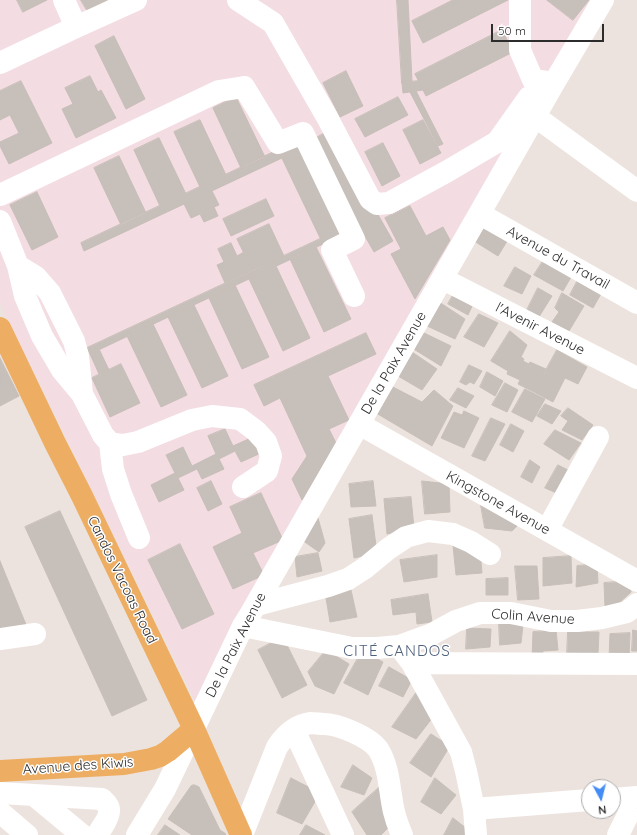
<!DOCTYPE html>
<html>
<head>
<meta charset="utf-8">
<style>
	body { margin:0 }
	#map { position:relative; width:637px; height:835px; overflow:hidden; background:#ede3de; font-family:Quicksand,sans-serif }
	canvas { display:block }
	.north { position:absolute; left:581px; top:779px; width:40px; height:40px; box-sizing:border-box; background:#fff; border:1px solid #ababab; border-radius:50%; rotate:173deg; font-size:11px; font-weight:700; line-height:16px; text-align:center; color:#2c2c2c }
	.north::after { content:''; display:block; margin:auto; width:14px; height:18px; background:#438cf6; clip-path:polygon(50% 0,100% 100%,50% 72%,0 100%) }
	.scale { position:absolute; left:491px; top:24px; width:113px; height:18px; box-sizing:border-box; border:2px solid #2c2c2c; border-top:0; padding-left:5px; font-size:12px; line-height:14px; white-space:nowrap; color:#2c2c2c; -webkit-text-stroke:3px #fff; paint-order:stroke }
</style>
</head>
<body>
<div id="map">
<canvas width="637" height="835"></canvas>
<div class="north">N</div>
<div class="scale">50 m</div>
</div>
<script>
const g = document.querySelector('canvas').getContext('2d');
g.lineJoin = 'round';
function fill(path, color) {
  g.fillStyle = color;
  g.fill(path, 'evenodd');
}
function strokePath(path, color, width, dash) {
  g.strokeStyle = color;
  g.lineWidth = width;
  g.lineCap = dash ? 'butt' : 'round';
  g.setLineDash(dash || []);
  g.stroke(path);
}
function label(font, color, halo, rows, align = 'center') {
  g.font = font + ' Quicksand,sans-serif';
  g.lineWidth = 3;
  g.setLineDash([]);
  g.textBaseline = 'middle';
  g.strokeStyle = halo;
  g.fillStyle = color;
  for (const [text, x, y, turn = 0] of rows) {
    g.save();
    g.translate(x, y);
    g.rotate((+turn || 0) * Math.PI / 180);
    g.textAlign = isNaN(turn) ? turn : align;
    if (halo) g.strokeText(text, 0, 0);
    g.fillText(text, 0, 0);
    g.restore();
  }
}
const medical = new Path2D(`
	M 0,0 L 599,0 L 195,701 L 0,303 Z`);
const building = new Path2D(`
	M 17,0 L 47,0 L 23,12 Z
	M 81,0 L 107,0 L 87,10 Z
	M 397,0 L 408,0 L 412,81 L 402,83 Z
	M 453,0 L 508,0 L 423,43 L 412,21 Z
	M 547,0 L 589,0 L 573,20 Z
	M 502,30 L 513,52 L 426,96 L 415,74 Z
	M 114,36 L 145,99 L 126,109 L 95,46 Z
	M 346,71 L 363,106 L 340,117 L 323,83 Z
	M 90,76 L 98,92 L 101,90 L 116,118 L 76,138 L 62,109 L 73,104 L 65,88 Z
	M 21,81 L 52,143 L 9,164 L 0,146 L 0,142 L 19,133 L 10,115 L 0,120 L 0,91 Z
	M 418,81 L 423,90 L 403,93 L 402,83 Z
	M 416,91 L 443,144 L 438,146 L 410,92 Z
	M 236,97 L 265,157 L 241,168 L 213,108 Z
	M 398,97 L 408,115 L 365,137 L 355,119 Z
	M 200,120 L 226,175 L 200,187 L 174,132 Z
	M 423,120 L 441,153 L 420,164 L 403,130 Z
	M 330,130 L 393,241 L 374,252 L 311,141 Z
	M 159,138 L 186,194 L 160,206 L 134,150 Z
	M 300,140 L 345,234 L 323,244 L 278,150 Z
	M 383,143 L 400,176 L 382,186 L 365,152 Z
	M 278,150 L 282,158 L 84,251 L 81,243 Z
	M 119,156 L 146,213 L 121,225 L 94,168 Z
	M 212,191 L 219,205 L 214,207 L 218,216 L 204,222 L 200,214 L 191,218 L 184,204 Z
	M 37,192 L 58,237 L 32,250 L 10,205 Z
	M 266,199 L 274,216 L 231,236 L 223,219 Z
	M 410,206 L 426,236 L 443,227 L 450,240 L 415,299 L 391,254 L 401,249 L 385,218 Z
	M 485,223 L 509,238 L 498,256 L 474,241 Z
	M 269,224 L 284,256 L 252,270 L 237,239 Z
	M 320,239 L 323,244 L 90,354 L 87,348 Z
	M 231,243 L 237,256 L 244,252 L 252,270 L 225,283 L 217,265 L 224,262 L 218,249 Z
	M 316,247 L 351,319 L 324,332 L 290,259 Z
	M 547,255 L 574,272 L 563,291 L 534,275 Z
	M 276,266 L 310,338 L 283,351 L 249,279 Z
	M 515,267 L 531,276 L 522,294 L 504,286 Z
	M 579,278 L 602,292 L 593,308 L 570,295 Z
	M 235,285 L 269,357 L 242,369 L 209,298 Z
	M 538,288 L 552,296 L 537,320 L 526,312 Z
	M 456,290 L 474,302 L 468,315 L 448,304 Z
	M 562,293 L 584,306 L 569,331 L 552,322 L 559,312 L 555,308 Z
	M 439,302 L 465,319 L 455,339 L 425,325 Z
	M 194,305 L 228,376 L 202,388 L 168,317 Z
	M 479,314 L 498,323 L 484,347 L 464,337 Z
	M 153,324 L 187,395 L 161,407 L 127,336 Z
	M 510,331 L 527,345 L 521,357 L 524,359 L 523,361 L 529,364 L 530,362 L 546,369 L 534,392 L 518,384 L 520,380 L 507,374 L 508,371 L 491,361 Z
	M 422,332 L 451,346 L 441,366 L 412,348 Z
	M 366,333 L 376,354 L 328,376 L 349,420 L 329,429 L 336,443 L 302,500 L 292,479 L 307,456 L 280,398 L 264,406 L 254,385 Z
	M 99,349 L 109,370 L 99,374 L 90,354 Z
	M 557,350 L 587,367 L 578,384 L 565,378 L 553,402 L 534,392 Z
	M 412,352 L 437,369 L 422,390 L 398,376 Z
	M 0,358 L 19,396 L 0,406 Z
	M 121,364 L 140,403 L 110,417 L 92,378 Z
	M 469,365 L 482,371 L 474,384 L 470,382 L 466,385 L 460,382 Z
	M 487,372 L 503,381 L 495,396 L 480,387 Z
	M 505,383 L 518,390 L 507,412 L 492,405 Z
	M 391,386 L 422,402 L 434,390 L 453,406 L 432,446 L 376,413 Z
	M 458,388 L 474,396 L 466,408 L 450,400 Z
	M 525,389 L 545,399 L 532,422 L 512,412 Z
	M 545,404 L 561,411 L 552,424 L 537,416 Z
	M 568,408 L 593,425 L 582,440 L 562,430 L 568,421 L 561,416 Z
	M 464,411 L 479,418 L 464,448 L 441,438 L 454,412 L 462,415 Z
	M 491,418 L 505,424 L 485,461 L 472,456 Z
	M 511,424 L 524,431 L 513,452 L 500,445 Z
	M 225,429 L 233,446 L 253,437 L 261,453 L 241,462 L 235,451 L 219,459 L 224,469 L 202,479 L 197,469 L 178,478 L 184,490 L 159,502 L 151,485 L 175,473 L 166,455 L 183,447 L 192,466 L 216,454 L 208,436 Z
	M 555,430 L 581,443 L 569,460 L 544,444 Z
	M 530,460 L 540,467 L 532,483 L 521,477 Z
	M 558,465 L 574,473 L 561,495 L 545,488 Z
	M 211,481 L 222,504 L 208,511 L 197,488 Z
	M 373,481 L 376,506 L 351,507 L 349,484 Z
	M 422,481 L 449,484 L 450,512 L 425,514 Z
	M 261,493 L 283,540 L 253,553 L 264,575 L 233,589 L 213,547 L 242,533 L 230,507 Z
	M 411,497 L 414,528 L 387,534 L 384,499 Z
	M 480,500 L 521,522 L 512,531 L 485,528 Z
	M 60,511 L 147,700 L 112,716 L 25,527 Z
	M 372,515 L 377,553 L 354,558 L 349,519 Z
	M 318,518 L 325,543 L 319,552 L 302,540 Z
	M 180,544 L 214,614 L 182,629 L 148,560 Z
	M 458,544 L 480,550 L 482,573 L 456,575 L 453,546 Z
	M 318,553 L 322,571 L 297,577 L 295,557 Z
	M 437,555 L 437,577 L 404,582 L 400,560 Z
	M 571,556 L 572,583 L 543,586 L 543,558 Z
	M 0,561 L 27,627 L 0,631 Z
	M 597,564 L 598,583 L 576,587 L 577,566 Z
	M 515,566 L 537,566 L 539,599 L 518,600 Z
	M 508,578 L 508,595 L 486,595 L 486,579 Z
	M 630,581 L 631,592 L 617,605 L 605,607 L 604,583 Z
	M 351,590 L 357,617 L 330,622 L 326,598 Z
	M 428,594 L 432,622 L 417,624 L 416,612 L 393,615 L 391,600 Z
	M 499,623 L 523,625 L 521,643 L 500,645 Z
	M 467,628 L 491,629 L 490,647 L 466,649 Z
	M 556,630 L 558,650 L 543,651 L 542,658 L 532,659 L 533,632 Z
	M 633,630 L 637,631 L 637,651 L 632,651 Z
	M 568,632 L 599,632 L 598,654 L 567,655 Z
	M 630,633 L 629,658 L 609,658 L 610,634 Z
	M 283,637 L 307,685 L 282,698 L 258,650 Z
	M 326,650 L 349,664 L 334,694 L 315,686 L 308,672 Z
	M 362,651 L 383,662 L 368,695 L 344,683 Z
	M 389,667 L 412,680 L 403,697 L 379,686 Z
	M 421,686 L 437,712 L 416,739 L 392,727 Z
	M 431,734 L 450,746 L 431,777 L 410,763 Z
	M 353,765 L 372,778 L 364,795 L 341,787 Z
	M 291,778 L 320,793 L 302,824 L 277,813 Z
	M 435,778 L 456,795 L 441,814 L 421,802 Z
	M 385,782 L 395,821 L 381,835 L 367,835 L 352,812 Z
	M 193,785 L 195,785 L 199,787 L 220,830 L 226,834 L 225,835 L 192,835 L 168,819 L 191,786 Z
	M 453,818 L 475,835 L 444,835 Z
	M 165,825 L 180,835 L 158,835 Z
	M 306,825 L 325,835 L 300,835 Z`);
const minor = new Path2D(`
	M 64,0 L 76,27
	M 238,0 L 273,23 L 327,117 L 370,199 L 377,204 L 389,203 L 446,172 L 497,142 L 529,97 L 554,83
	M 520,0 L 520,50 L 533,80 L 554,83
	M 0,63 L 76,27 L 136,0
	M 536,117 L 637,191
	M 0,195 L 219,91 L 244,87 L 278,143 L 303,133 L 354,239 L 332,250 L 354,296
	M 480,214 L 637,303
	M 0,221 L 18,266 L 25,296 L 42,336 L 62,370 L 82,394 L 103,435 L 110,443 L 123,445 L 138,442 L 192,420 L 212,416 L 240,419 L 256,431 L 266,442 L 271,456 L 267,471 L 243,487
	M 18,266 L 36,277 L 50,293 L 74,341 L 78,356 L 82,394
	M 443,279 L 637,378
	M 359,424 L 637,581
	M 110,443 L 113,469 L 121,494 L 139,538
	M 547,530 L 598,437
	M 256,605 L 328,586 L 348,579 L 365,568 L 388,549 L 406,537 L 428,531 L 453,534 L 471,542 L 490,554
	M 243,626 L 352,648 L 377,648 L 399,646 L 432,634 L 456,621 L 480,613 L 511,613 L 551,621 L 577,621 L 602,618 L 627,612 L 637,604
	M 0,639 L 35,634
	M 399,646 L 412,663 L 637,664
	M 412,663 L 461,752 L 466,771 L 474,809 L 476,835
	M 294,730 L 343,835
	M 0,793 L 102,799 C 105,802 109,806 109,810 C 110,816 101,829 97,835
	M 35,796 L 82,835
	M 613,799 L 637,797
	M 474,809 L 589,800
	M 0,812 L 27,835
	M 137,835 L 165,789 L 243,626 L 251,613 L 554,83 L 603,0
	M 242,835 L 277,747 C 285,735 296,725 311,723 C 315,723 320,724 324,724 C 333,724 344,728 353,732 C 362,736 372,741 378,749 C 390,768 389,791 394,812 C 396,820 399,828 402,835
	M 618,835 L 637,797`);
const major = new Path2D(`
	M 0,328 L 55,443 L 82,496 L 194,729 L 241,835
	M 0,771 L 124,764 L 151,759 L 160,756 L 168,751 L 194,729`);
const streetNames = [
	["Avenue du Travail",558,258,29],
	["l'Avenir Avenue",540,329,27],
	["De la Paix Avenue",394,363,-60],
	["Kingstone Avenue",498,503,29],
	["Candos Vacoas Road",122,580,64],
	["Colin Avenue",533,617,4],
	["De la Paix Avenue",236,645,-63],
	["Avenue des Kiwis",78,766,-4]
];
const neighbourhoodNames = [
	["CITÉ CANDOS",397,651]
];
fill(medical, '#f3dce2');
fill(building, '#c6bfba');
strokePath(building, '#c8bfb8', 1);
strokePath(minor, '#fff', 22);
strokePath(major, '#edae63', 22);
label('14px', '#2c2c2c', '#fff', streetNames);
g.letterSpacing = '1px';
label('15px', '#4d607c', '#fff', neighbourhoodNames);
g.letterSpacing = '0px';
</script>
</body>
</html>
